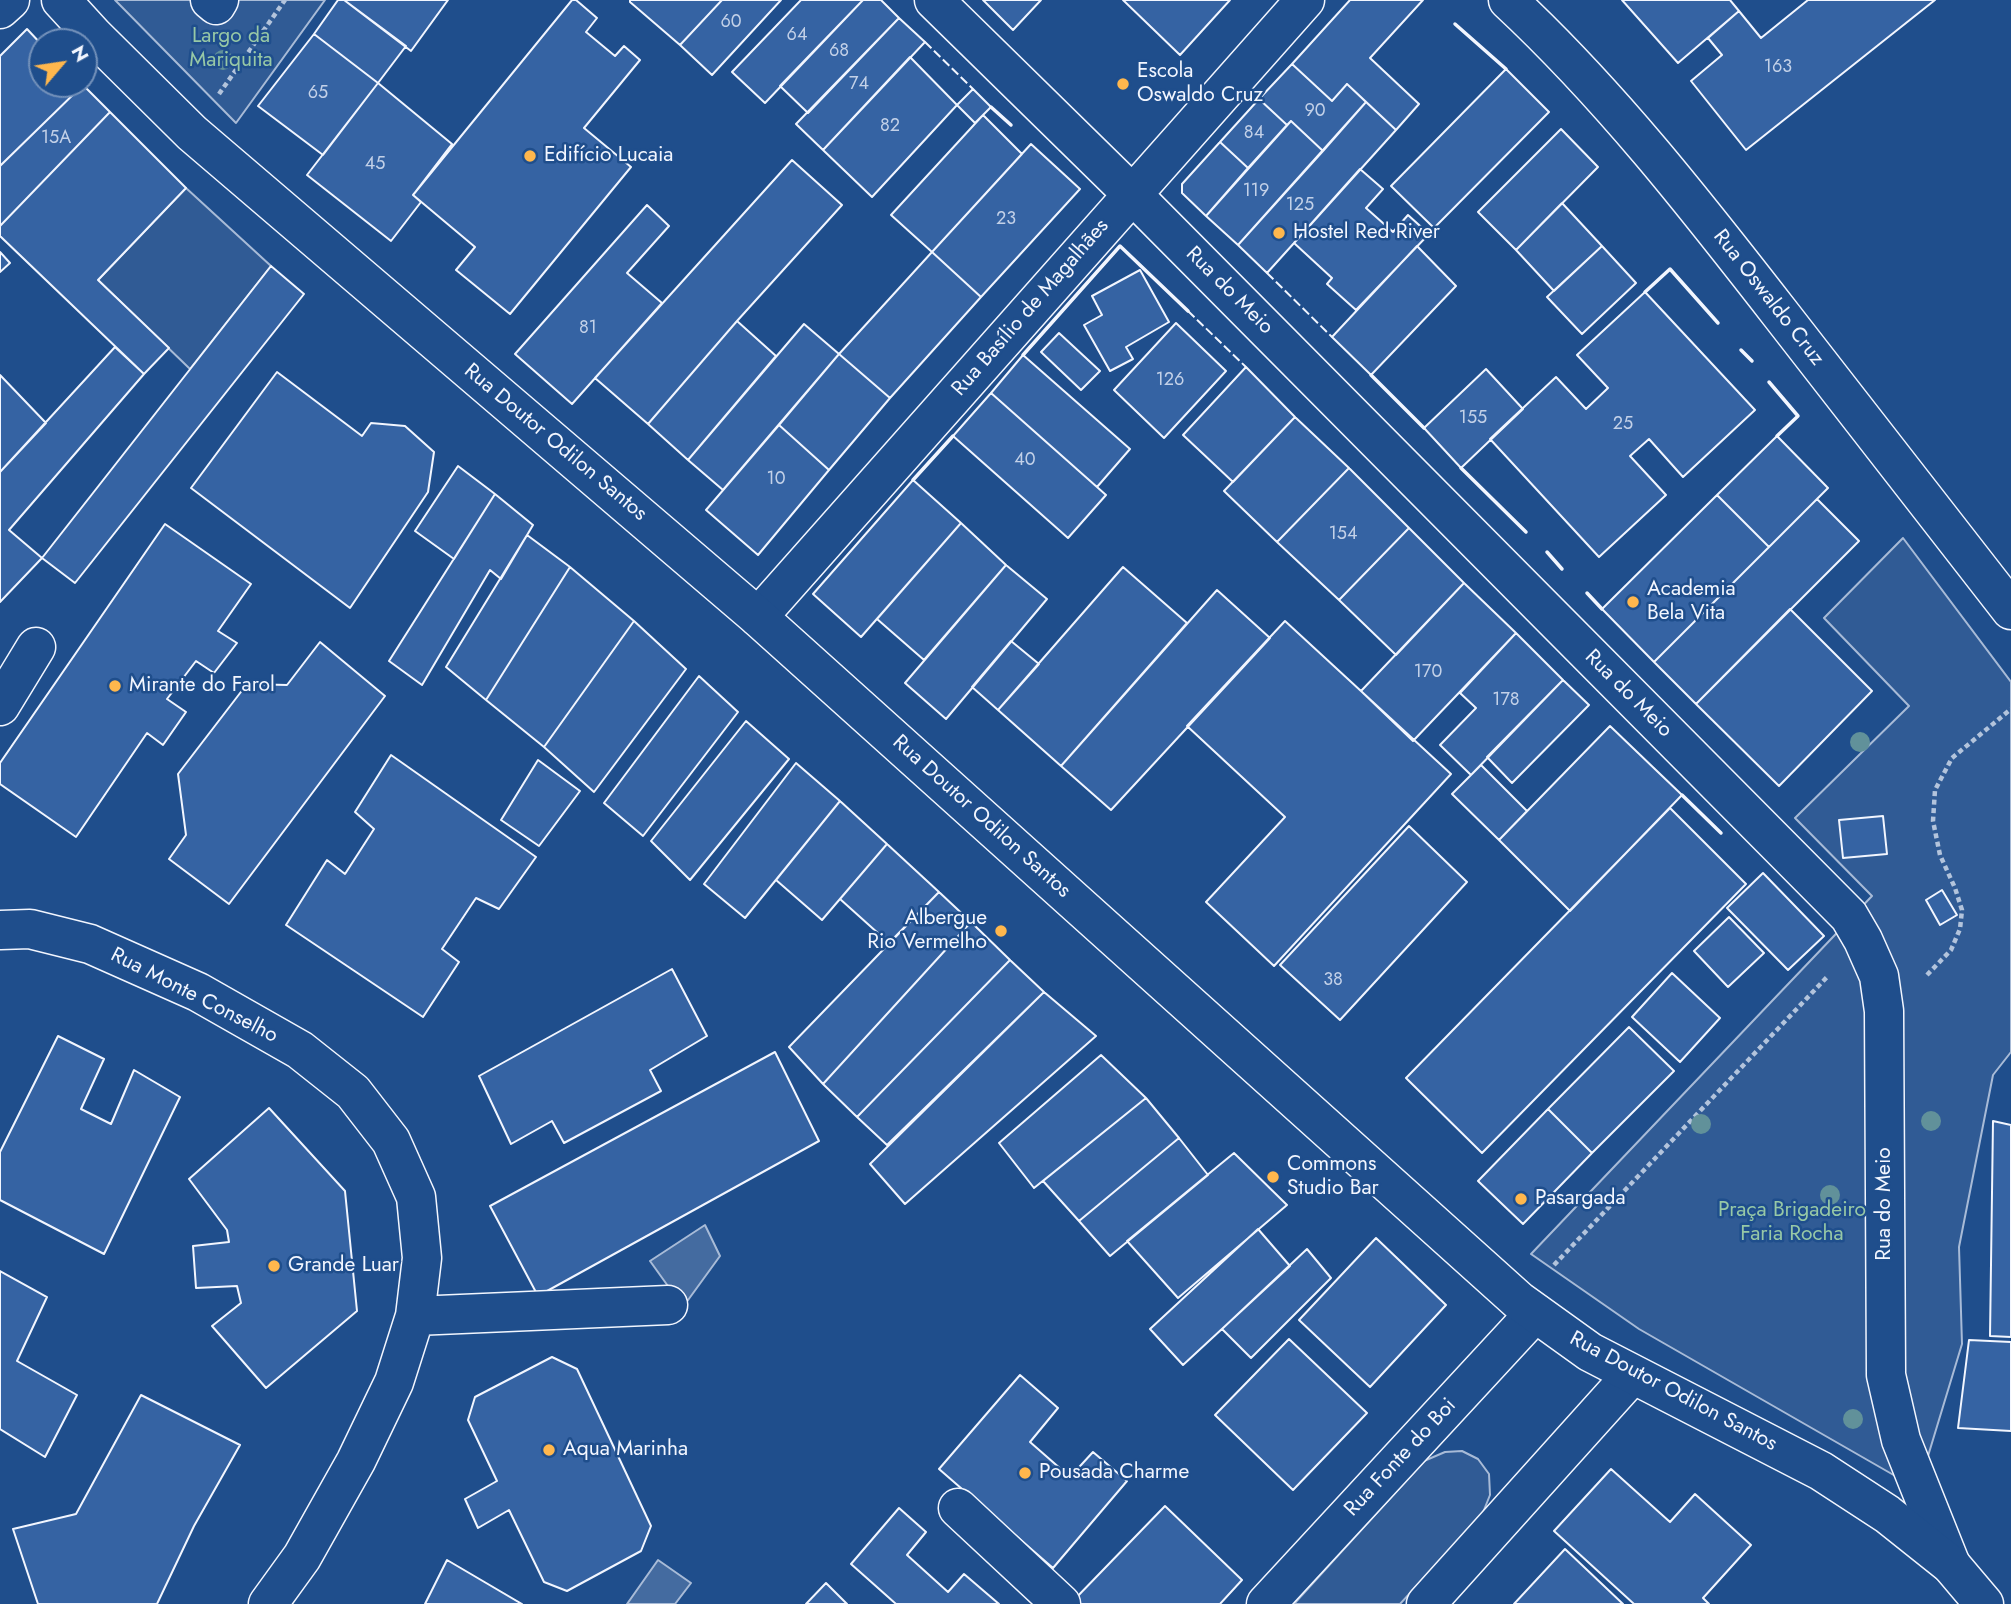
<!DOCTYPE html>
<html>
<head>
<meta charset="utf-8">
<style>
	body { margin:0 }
	#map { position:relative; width:2011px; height:1604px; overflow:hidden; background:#1f4e8c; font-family:Jost,sans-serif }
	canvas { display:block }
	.north { position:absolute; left:28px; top:28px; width:70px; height:70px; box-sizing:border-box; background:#1f4e8c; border:2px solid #7391ba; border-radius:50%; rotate:61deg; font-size:19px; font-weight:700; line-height:28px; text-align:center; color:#f2f6ff }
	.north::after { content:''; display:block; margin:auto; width:24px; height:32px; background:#ffb74d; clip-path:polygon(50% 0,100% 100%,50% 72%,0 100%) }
</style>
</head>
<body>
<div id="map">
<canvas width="2011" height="1604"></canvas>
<div class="north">N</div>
</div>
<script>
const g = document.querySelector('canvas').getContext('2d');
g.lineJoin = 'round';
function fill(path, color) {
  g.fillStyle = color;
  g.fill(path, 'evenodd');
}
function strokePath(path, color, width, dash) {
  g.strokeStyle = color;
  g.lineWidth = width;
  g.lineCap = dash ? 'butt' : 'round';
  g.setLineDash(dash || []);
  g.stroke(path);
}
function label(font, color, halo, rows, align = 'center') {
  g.font = font + ' Jost,sans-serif';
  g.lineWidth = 5;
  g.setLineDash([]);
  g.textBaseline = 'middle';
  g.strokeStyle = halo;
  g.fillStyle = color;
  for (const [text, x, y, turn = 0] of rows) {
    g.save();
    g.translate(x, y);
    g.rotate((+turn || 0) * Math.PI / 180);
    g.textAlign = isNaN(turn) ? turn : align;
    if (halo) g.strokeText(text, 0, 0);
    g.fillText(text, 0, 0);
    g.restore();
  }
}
const built = new Path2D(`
	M 115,0 L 325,0 L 236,123 Z
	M 186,188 L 271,266 L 190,369 L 98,280 Z
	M 1903,538 L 2011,682 L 2011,1052 L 1993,1075 L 1959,1247 L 1962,1344 L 1918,1489 L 1639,1329 L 1531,1254 L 1872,896 L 1795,818 L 1909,706 L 1824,618 Z
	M 1462,1451 L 1478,1459 L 1489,1474 L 1490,1495 L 1482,1515 L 1400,1604 L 1294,1604 L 1424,1461 L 1445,1452 Z`);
const water = new Path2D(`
	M 705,1225 L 720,1256 L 683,1307 L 650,1261 Z
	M 658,1560 L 691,1583 L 675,1604 L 627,1604 Z`);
const building = new Path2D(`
	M 338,0 L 344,0 L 406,46 L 378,83 L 314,34 Z
	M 344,0 L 448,0 L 411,51 Z
	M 572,0 L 576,0 L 597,18 L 586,32 L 615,56 L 624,46 L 640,60 L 584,128 L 631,167 L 510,314 L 456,270 L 475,247 L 413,195 Z
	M 630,0 L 722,0 L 680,45 L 630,2 Z
	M 722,0 L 781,0 L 712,75 L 680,45 Z
	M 801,0 L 863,0 L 765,103 L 732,72 Z
	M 863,0 L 881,0 L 899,18 L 808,113 L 780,86 Z
	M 983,0 L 1041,0 L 1013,30 Z
	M 1123,0 L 1230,0 L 1180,55 Z
	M 1350,0 L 1423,0 L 1370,58 L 1419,104 L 1396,130 L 1347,84 L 1332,101 L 1292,64 Z
	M 1622,0 L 1730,0 L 1739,11 L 1678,63 Z
	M 1808,0 L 1935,0 L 1746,150 L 1691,81 L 1722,55 L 1708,38 L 1739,11 L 1761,38 Z
	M 899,18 L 925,42 L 823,150 L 796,124 Z
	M 27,29 L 42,45 L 42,84 L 83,85 L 0,166 L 0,56 Z
	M 314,34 L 378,83 L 323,155 L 258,106 Z
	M 910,57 L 957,105 L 872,197 L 823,150 Z
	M 1292,64 L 1332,101 L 1347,84 L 1366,102 L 1323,151 L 1291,121 L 1287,125 L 1259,99 Z
	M 1506,69 L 1549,112 L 1434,228 L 1391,186 Z
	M 378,83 L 452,144 L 413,195 L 421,202 L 391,241 L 307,175 Z
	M 83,85 L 110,112 L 0,226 L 0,166 Z
	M 973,89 L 991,107 L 975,123 L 957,105 Z
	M 1259,99 L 1287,125 L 1248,168 L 1220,142 Z
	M 1366,102 L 1396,130 L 1267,273 L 1238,245 Z
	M 110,112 L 186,188 L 98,280 L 169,348 L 144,374 L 0,236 L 0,226 Z
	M 983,115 L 1022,154 L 932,252 L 891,215 Z
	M 1291,121 L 1323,151 L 1238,245 L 1206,216 Z
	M 1561,129 L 1598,167 L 1516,250 L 1478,212 Z
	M 1220,142 L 1248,168 L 1206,216 L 1182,193 L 1182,184 Z
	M 1031,144 L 1080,189 L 981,297 L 932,252 Z
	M 792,160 L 842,205 L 737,321 L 648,424 L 595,378 Z
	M 1360,169 L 1383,189 L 1366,208 L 1393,232 L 1408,215 L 1429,234 L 1356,310 L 1327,284 L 1332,278 L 1294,243 Z
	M 1562,203 L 1602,246 L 1554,291 L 1516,250 Z
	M 647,205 L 669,226 L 627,273 L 662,303 L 572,404 L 515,354 Z
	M 1417,246 L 1456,286 L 1371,375 L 1332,337 Z
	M 1602,246 L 1636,283 L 1582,334 L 1547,297 Z
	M 0,252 L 10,263 L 0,272 Z
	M 932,252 L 981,297 L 890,398 L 839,354 Z
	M 271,266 L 304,294 L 75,583 L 42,558 Z
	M 1140,270 L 1169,322 L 1126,347 L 1133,359 L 1110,371 L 1084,325 L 1102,315 L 1092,296 Z
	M 1645,292 L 1755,410 L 1683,477 L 1649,439 L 1630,456 L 1666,495 L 1599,557 L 1490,439 L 1556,377 L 1586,409 L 1608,388 L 1577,355 Z
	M 737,321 L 776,356 L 688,460 L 648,424 Z
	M 1176,323 L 1226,371 L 1164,438 L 1114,390 Z
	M 804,324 L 839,354 L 723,490 L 688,460 Z
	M 1059,333 L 1100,371 L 1081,390 L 1041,352 Z
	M 115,347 L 144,374 L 9,530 L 42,558 L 0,602 L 0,472 Z
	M 839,354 L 890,398 L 829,470 L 779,425 Z
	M 1023,355 L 1130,449 L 1097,487 L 991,393 Z
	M 1246,367 L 1295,417 L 1233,482 L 1183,435 Z
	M 1486,369 L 1523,409 L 1461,468 L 1424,428 Z
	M 277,372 L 362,436 L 371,423 L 405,426 L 434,452 L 428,492 L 350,608 L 191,488 Z
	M 0,375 L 46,423 L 0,472 Z
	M 991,393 L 1106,495 L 1068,538 L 953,436 Z
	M 1295,417 L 1349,468 L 1277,542 L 1224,491 Z
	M 779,425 L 829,470 L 758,555 L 706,510 Z
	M 1777,436 L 1828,488 L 1769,547 L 1717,495 Z
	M 458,466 L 495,494 L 454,559 L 415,531 Z
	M 1349,468 L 1409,528 L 1339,600 L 1277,542 Z
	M 913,480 L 961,523 L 861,637 L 813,594 Z
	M 495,494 L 533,525 L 501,579 L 490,570 L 422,685 L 389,661 Z
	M 1717,495 L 1769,547 L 1654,662 L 1602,609 Z
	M 1817,499 L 1859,541 L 1696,704 L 1654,662 Z
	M 961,523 L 1006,565 L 924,660 L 877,619 Z
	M 165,524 L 251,584 L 218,631 L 237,643 L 214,673 L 196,661 L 167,699 L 186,712 L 163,745 L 147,733 L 76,837 L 0,784 L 0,763 Z
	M 1409,528 L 1464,583 L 1396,655 L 1339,600 Z
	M 527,535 L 570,567 L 486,700 L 446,667 Z
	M 1006,565 L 1047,599 L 946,719 L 905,683 Z
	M 570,567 L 634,621 L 544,747 L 486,700 Z
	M 1123,567 L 1187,623 L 1061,766 L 998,710 Z
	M 1464,583 L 1516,633 L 1413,741 L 1361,691 Z
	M 1217,590 L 1270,638 L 1111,810 L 1061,766 Z
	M 1790,609 L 1872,691 L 1779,786 L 1696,704 Z
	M 634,621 L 686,669 L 594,792 L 544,747 Z
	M 1285,621 L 1451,774 L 1274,966 L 1206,902 L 1285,817 L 1187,726 Z
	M 1516,633 L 1563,680 L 1471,775 L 1440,745 L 1476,708 L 1460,693 Z
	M 1011,641 L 1039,664 L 998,710 L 972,687 Z
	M 320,642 L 385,696 L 229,904 L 169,859 L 186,835 L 178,774 L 247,684 L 287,685 Z
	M 699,676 L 738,712 L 643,836 L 604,803 Z
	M 1563,680 L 1589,705 L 1512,783 L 1487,757 Z
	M 746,721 L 789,759 L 690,880 L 651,841 Z
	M 1610,726 L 1682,795 L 1570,911 L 1499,840 Z
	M 391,755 L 536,857 L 499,909 L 476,898 L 442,949 L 459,962 L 423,1017 L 286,925 L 327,860 L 345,874 L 374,829 L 355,812 Z
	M 538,760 L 580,791 L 539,846 L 501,820 Z
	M 796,763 L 840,801 L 745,918 L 704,884 Z
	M 1481,765 L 1527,811 L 1499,840 L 1452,794 Z
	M 840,801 L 887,844 L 822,920 L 776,880 Z
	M 1670,808 L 1746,884 L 1482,1153 L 1406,1078 Z
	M 1883,816 L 1887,854 L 1843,858 L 1839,820 Z
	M 1409,826 L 1467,882 L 1340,1020 L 1280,965 Z
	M 887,844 L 939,892 L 889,943 L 840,899 Z
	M 1763,873 L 1824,936 L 1788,970 L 1727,908 Z
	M 1942,890 L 1957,915 L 1940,925 L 1926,900 Z
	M 939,892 L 971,922 L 823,1084 L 789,1047 Z
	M 1729,917 L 1764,953 L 1728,987 L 1694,951 Z
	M 971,922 L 1010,960 L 857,1117 L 823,1084 Z
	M 1010,960 L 1044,992 L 887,1145 L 857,1117 Z
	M 672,969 L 707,1036 L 650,1070 L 661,1091 L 564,1143 L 552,1121 L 511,1144 L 479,1076 Z
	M 1672,973 L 1720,1018 L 1680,1062 L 1632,1017 Z
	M 1044,992 L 1096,1036 L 905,1204 L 870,1164 Z
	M 1629,1027 L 1674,1071 L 1592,1153 L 1548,1109 Z
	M 58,1036 L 104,1059 L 81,1109 L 111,1124 L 134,1070 L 180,1097 L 104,1254 L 0,1200 L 0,1152 Z
	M 775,1052 L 819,1141 L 538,1296 L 490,1206 Z
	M 1101,1055 L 1146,1098 L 1034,1188 L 999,1143 Z
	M 1146,1098 L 1179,1138 L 1079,1221 L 1043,1181 Z
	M 269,1108 L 345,1191 L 357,1311 L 266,1388 L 212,1326 L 241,1303 L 237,1286 L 196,1288 L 193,1246 L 229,1242 L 227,1230 L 189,1179 Z
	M 1548,1109 L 1592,1153 L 1523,1224 L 1478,1181 Z
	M 1993,1121 L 2011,1125 L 2011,1337 L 1990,1336 Z
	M 1179,1138 L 1208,1175 L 1110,1256 L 1079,1221 Z
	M 1234,1153 L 1287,1205 L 1178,1298 L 1127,1241 Z
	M 1258,1229 L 1290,1266 L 1183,1365 L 1150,1329 Z
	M 1376,1238 L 1446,1305 L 1370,1387 L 1299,1320 Z
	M 1307,1249 L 1331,1278 L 1251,1358 L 1222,1329 Z
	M 0,1271 L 47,1297 L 17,1361 L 77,1395 L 45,1457 L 0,1429 Z
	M 1289,1339 L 1367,1413 L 1293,1490 L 1215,1415 Z
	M 1969,1340 L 2011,1342 L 2011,1431 L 1958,1428 Z
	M 552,1357 L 577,1369 L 651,1526 L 641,1551 L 567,1591 L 544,1582 L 509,1510 L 478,1528 L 465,1499 L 497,1481 L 468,1420 L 475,1397 Z
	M 1020,1375 L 1058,1408 L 1030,1442 L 1070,1477 L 1093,1452 L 1127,1481 L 1053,1568 L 939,1469 Z
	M 141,1395 L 240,1445 L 194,1526 L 157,1604 L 38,1604 L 13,1529 L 76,1514 Z
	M 1611,1469 L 1670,1522 L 1695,1494 L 1751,1545 L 1703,1598 L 1709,1604 L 1634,1604 L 1554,1531 Z
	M 1165,1506 L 1242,1580 L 1220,1604 L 1074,1604 L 1072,1602 Z
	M 899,1508 L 926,1532 L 907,1555 L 948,1592 L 964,1574 L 999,1604 L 896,1604 L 851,1564 Z
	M 1565,1549 L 1623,1604 L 1514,1604 Z
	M 447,1560 L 522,1604 L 425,1604 Z
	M 826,1583 L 847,1604 L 806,1604 Z`);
const path = new Path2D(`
	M 219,94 L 285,0
	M 1927,975 L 1951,950 L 1960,929 L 1962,910 L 1955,888 L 1940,855 L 1933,821 L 1935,790 L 1952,758 L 2011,709
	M 1554,1265 L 1827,977`);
const minor = new Path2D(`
	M 210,0 L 216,5 L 219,0
	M 934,0 L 1132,194 L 1849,916 L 1863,940 L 1879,976 L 1884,1011 L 1886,1375 L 1901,1440 L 1951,1565
	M 0,9 L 10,0
	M 758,617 L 1305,0
	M 0,706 L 36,647
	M 0,930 L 30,929 L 90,944 L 198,992 L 300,1050 L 353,1092 L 391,1141 L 416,1197 L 422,1258 L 415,1316 L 394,1382 L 356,1461 L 302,1557 L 268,1604
	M 415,1316 L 668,1305
	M 958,1508 L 1061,1604
	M 1266,1604 L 1535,1313
	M 1426,1604 L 1632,1375`);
const major = new Path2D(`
	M 61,0 L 94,36 L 192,133 L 758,617 L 1519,1301 L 1590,1352 L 1821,1471 L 1887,1514 L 1951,1565 L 1984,1604
	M 1508,0 C 1609,94 1695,204 1779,312 C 1857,412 1934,511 2011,610`);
const fence = new Path2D(`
	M 925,42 L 973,89
	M 1267,273 L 1332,337
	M 1188,311 L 1246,367`);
const wall = new Path2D(`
	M 1455,24 L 1506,69
	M 991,107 L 1011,125
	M 1645,292 L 1670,269 L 1718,323
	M 1741,350 L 1752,361
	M 1023,355 L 1120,246 L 1188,311
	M 1371,375 L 1424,428
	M 1769,382 L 1798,416 L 1777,436
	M 1461,468 L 1526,532
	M 913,480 L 953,436
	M 1547,552 L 1562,569
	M 1587,593 L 1602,609
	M 1682,795 L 1721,833`);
const trees = [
	[223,60],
	[1860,742],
	[1931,1121],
	[1701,1124],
	[1830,1195],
	[1853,1419]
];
const markers = [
	[1123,84,7,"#ffb74d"],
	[530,156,7,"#ffb74d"],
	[1279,233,7,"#ffb74d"],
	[1633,602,7,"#ffb74d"],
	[115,686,7,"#ffb74d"],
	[1001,931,7,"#ffb74d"],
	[1273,1177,7,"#ffb74d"],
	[1521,1199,7,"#ffb74d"],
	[274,1266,7,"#ffb74d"],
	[549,1450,7,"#ffb74d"],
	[1025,1473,7,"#ffb74d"]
];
const numberNames = [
	["60",731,23],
	["64",797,36],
	["68",839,52],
	["163",1778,68],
	["74",859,85],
	["65",318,94],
	["90",1315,112],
	["82",890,127],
	["84",1254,134],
	["15A",56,139],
	["45",375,165],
	["119",1256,192],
	["125",1300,206],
	["23",1006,220],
	["81",588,329],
	["126",1170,381],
	["155",1473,419],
	["25",1623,425],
	["40",1025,461],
	["10",776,480],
	["154",1343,535],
	["170",1428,673],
	["178",1506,701],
	["38",1333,981]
];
const parkNames = [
	["Largo da",231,37],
	["Mariquita",231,61],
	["Praça Brigadeiro",1792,1211],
	["Faria Rocha",1792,1235]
];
const poiNames = [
	["Escola",1137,72],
	["Oswaldo Cruz",1137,96],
	["Edifício Lucaia",544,156],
	["Hostel Red River",1293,233],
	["Academia",1647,590],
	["Bela Vita",1647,614],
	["Mirante do Farol",129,686],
	["Albergue",987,919,"right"],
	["Rio Vermelho",987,943,"right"],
	["Commons",1287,1165],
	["Studio Bar",1287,1189],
	["Pasargada",1535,1199],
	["Grande Luar",288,1266],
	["Aqua Marinha",563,1450],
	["Pousada Charme",1039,1473]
];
const streetNames = [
	["Rua do Meio",1229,291,45],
	["Rua Oswaldo Cruz",1768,298,52],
	["Rua Basílio de Magalhães",1031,308,-49],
	["Rua Doutor Odilon Santos",555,443,40],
	["Rua do Meio",1628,694,45],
	["Rua Doutor Odilon Santos",981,817,42],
	["Rua Monte Conselho",194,996,27],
	["Rua do Meio",1885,1204,-90],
	["Rua Doutor Odilon Santos",1673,1392,28],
	["Rua Fonte do Boi",1401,1458,-47]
];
fill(built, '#305b95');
strokePath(built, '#a8bbd7', 2);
fill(water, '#446ba0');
strokePath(water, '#a8bbd7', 2);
fill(building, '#3563a3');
strokePath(building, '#f2f6ff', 2);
strokePath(minor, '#f2f6ff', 41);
strokePath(major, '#f2f6ff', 41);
strokePath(path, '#b3c4dc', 4.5, [5, 3.5]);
strokePath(minor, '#1f4e8c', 38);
strokePath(major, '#1f4e8c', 38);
strokePath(fence, '#f2f6ff', 2, [9, 3.5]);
strokePath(wall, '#f2f6ff', 3.5);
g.fillStyle = '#61919a';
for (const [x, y] of trees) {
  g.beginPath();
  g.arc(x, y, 10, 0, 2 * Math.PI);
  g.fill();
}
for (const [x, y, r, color] of markers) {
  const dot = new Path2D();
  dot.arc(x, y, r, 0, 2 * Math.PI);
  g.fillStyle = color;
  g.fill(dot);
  strokePath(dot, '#1f4e8c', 2.5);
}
label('18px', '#c3d1e8', null, numberNames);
label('21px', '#97c8a6', '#1f4e8c', parkNames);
label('21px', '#f2f6ff', '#1f4e8c', poiNames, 'left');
label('21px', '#f2f6ff', '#1f4e8c', streetNames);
</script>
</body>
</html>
